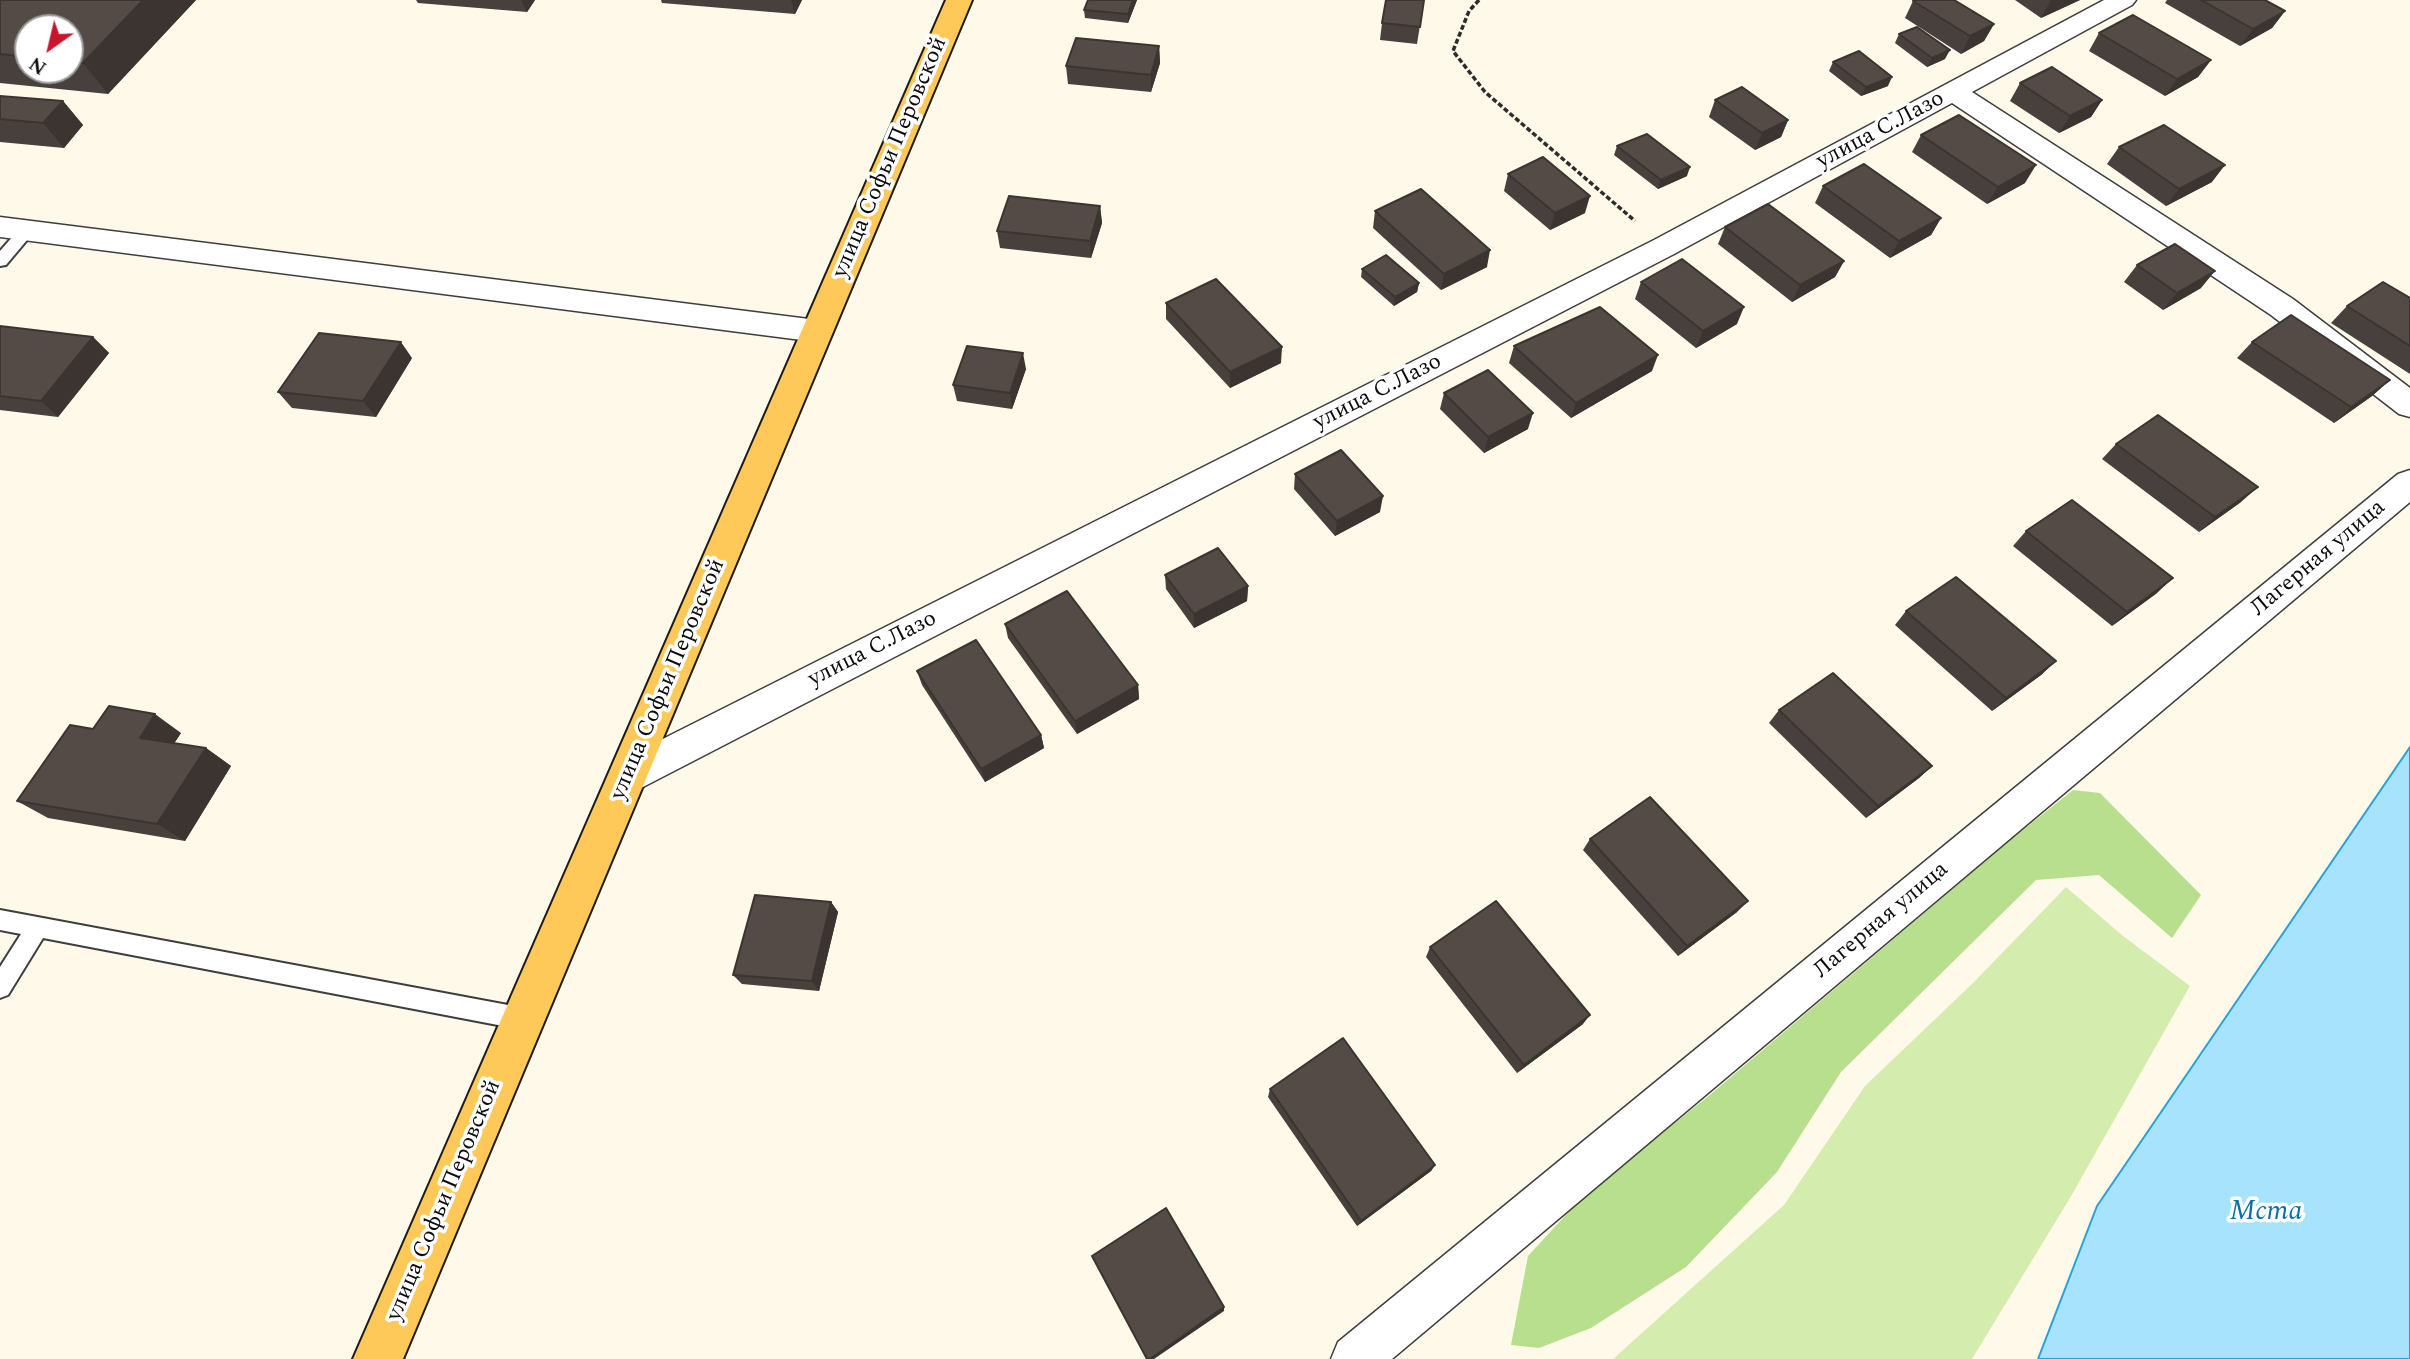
<!DOCTYPE html>
<html>
<head>
<meta charset="utf-8">
<style>
	body { margin:0 }
	#map { position:relative; width:2410px; height:1359px; overflow:hidden; background:#fff9e9; font-family:Spectral,serif }
	canvas { display:block }
	.north { position:absolute; left:14px; top:14px; width:70px; height:70px; box-sizing:border-box; background:#fff; border:2px solid #9d9d9d; border-radius:50%; rotate:214deg; font-size:19px; font-weight:700; line-height:28px; text-align:center; color:#0b0b0b }
	.north::after { content:''; display:block; margin:auto; width:24px; height:32px; background:#c7162d; clip-path:polygon(50% 0,100% 100%,50% 72%,0 100%) }
</style>
</head>
<body>
<div id="map">
<canvas width="2410" height="1359"></canvas>
<div class="north">N</div>
</div>
<script>
const g = document.querySelector('canvas').getContext('2d');
g.lineJoin = 'round';
function fill(path, color) {
  g.fillStyle = color;
  g.fill(path, 'evenodd');
}
function strokePath(path, color, width, dash) {
  g.strokeStyle = color;
  g.lineWidth = width;
  g.lineCap = dash ? 'butt' : 'round';
  g.setLineDash(dash || []);
  g.stroke(path);
}
function label(font, color, halo, rows, align = 'center') {
  g.font = font + ' Spectral,serif';
  g.lineWidth = 7;
  g.setLineDash([]);
  g.textBaseline = 'middle';
  g.strokeStyle = halo;
  g.fillStyle = color;
  for (const [text, x, y, turn = 0] of rows) {
    g.save();
    g.translate(x, y);
    g.rotate((+turn || 0) * Math.PI / 180);
    g.textAlign = isNaN(turn) ? turn : align;
    if (halo) g.strokeText(text, 0, 0);
    g.fillText(text, 0, 0);
    g.restore();
  }
}
const green = new Path2D(`
	M 2066,887 L 2123,936 L 2190,986 L 2070,1198 L 1972,1359 L 1613,1359 L 1784,1205 L 1865,1086 L 1974,982 Z`);
const forest = new Path2D(`
	M 2073,790 L 2100,793 L 2201,895 L 2172,938 L 2099,875 L 2036,880 L 1841,1072 L 1777,1172 L 1686,1267 L 1591,1328 L 1539,1348 L 1511,1345 L 1528,1256 L 1586,1193 L 1705,1099 L 2014,837 Z`);
const water = new Path2D(`
	M 2410,747 L 2410,1359 L 2038,1359 L 2097,1206 Z`);
const path = new Path2D(`
	M 1479,0 L 1469,11 L 1453,51 L 1485,92 L 1635,221`);
const lane = new Path2D(`
	M 27,225 L 35,230 L 32,234 L 6,265 L 0,266 L 0,251 L 22,226 Z
	M 0,910 L 524,1008 L 532,1011 L 535,1019 L 532,1027 L 524,1030 L 43,938 L 8,995 L 0,998 L 0,967 L 21,934 L 0,930 Z`);
const street = new Path2D(`
	M 2104,0 L 2136,0 L 2132,5 L 1972,92 L 2293,299 L 2410,388 L 2410,417 L 2399,414 L 2271,315 L 1952,103 L 1674,254 L 643,787 L 629,792 L 615,787 L 610,775 L 615,763 L 1654,240 Z
	M 0,217 L 817,320 L 828,323 L 832,331 L 828,339 L 817,342 L 0,237 Z
	M 2410,470 L 2410,502 L 1392,1359 L 1331,1359 L 1338,1342 L 2398,474 Z`);
const primary = new Path2D(`
	M 946,0 L 972,0 L 403,1359 L 353,1359 Z`);
const wall = new Path2D(`
	M 0,0 L 196,0 L 108,94 L 0,83 ZM 28,28 L 70,28 L 70,70 L 28,70 Z
	M 416,0 L 535,0 L 527,12 L 418,3 Z
	M 661,0 L 802,0 L 795,14 L 662,3 Z
	M 1137,0 L 1128,23 L 1085,18 L 1084,10 Z
	M 1424,0 L 1417,44 L 1380,40 L 1382,23 Z
	M 2015,0 L 2080,0 L 2041,18 Z
	M 2167,0 L 2265,0 L 2285,11 L 2272,28 L 2240,46 L 2165,3 Z
	M 1913,1 L 1994,24 L 1984,41 L 1961,54 L 1905,18 Z
	M 2099,33 L 2211,60 L 2198,77 L 2165,96 L 2089,51 Z
	M 1899,34 L 1945,59 L 1927,67 L 1895,43 Z
	M 1159,46 L 1160,63 L 1151,92 L 1068,84 L 1066,66 Z
	M 1833,62 L 1888,86 L 1861,96 L 1829,71 Z
	M 2020,83 L 2102,100 L 2091,117 L 2059,133 L 2010,101 Z
	M 0,96 L 63,101 L 83,125 L 64,148 L 0,142 Z
	M 1715,100 L 1788,120 L 1781,137 L 1755,150 L 1709,117 Z
	M 1921,135 L 2025,183 L 1987,204 L 1912,152 Z
	M 1617,146 L 1687,176 L 1658,189 L 1614,155 Z
	M 2119,147 L 2212,182 L 2166,206 L 2107,164 Z
	M 1508,174 L 1585,213 L 1550,230 L 1504,191 Z
	M 1823,186 L 1941,218 L 1931,235 L 1890,258 L 1815,203 Z
	M 1100,206 L 1102,223 L 1091,258 L 1000,248 L 997,231 Z
	M 1375,211 L 1487,267 L 1441,290 L 1373,228 Z
	M 1725,227 L 1844,261 L 1835,277 L 1792,302 L 1718,244 Z
	M 2137,265 L 2201,288 L 2163,310 L 2124,282 Z
	M 1362,269 L 1419,283 L 1417,292 L 1394,306 L 1361,277 Z
	M 1641,282 L 1737,324 L 1696,348 L 1635,299 Z
	M 2410,298 L 2410,374 L 2331,323 L 2347,306 Z
	M 1166,303 L 1281,363 L 1230,388 L 1166,319 Z
	M 0,326 L 93,337 L 109,353 L 58,417 L 0,410 Z
	M 2252,342 L 2390,380 L 2372,396 L 2334,423 L 2237,358 Z
	M 1514,346 L 1652,371 L 1571,418 L 1509,363 Z
	M 412,358 L 376,417 L 292,408 L 278,392 Z
	M 1026,369 L 1012,409 L 957,401 L 953,385 Z
	M 1444,393 L 1528,429 L 1484,453 L 1440,409 Z
	M 2116,444 L 2241,502 L 2199,532 L 2102,459 Z
	M 1295,474 L 1380,512 L 1335,536 L 1294,489 Z
	M 2026,531 L 2157,593 L 2112,626 L 2013,546 Z
	M 1165,575 L 1248,586 L 1247,601 L 1194,628 L 1166,589 Z
	M 1906,611 L 2056,661 L 2041,675 L 1992,711 L 1895,625 Z
	M 1005,624 L 1138,685 L 1139,699 L 1077,734 L 1008,638 Z
	M 917,671 L 1041,735 L 1044,748 L 985,782 L 922,685 Z
	M 1779,710 L 1932,766 L 1919,778 L 1866,818 L 1769,723 Z
	M 93,729 L 181,733 L 174,743 L 206,748 L 231,766 L 185,841 L 48,818 L 17,801 Z
	M 1590,839 L 1737,912 L 1678,956 L 1583,850 Z
	M 831,902 L 838,912 L 819,991 L 742,984 L 733,975 Z
	M 1430,947 L 1583,1024 L 1517,1073 L 1426,957 Z
	M 1270,1089 L 1435,1165 L 1431,1171 L 1357,1226 L 1268,1097 Z`);
const shadedWall = new Path2D(`
	M 143,0 L 196,0 L 108,94 L 83,63 Z
	M 521,0 L 535,0 L 527,12 Z
	M 791,0 L 802,0 L 795,14 Z
	M 1133,0 L 1137,0 L 1128,23 L 1128,14 Z
	M 2051,0 L 2080,0 L 2041,18 Z
	M 2285,11 L 2272,28 L 2240,46 L 2253,29 Z
	M 1994,24 L 1984,41 L 1961,54 L 1970,36 Z
	M 1159,46 L 1160,63 L 1151,92 L 1151,75 Z
	M 1950,50 L 1945,59 L 1927,67 L 1932,58 Z
	M 2211,60 L 2198,77 L 2165,96 L 2177,79 Z
	M 1892,77 L 1888,86 L 1861,96 L 1866,87 Z
	M 2102,100 L 2091,117 L 2059,133 L 2070,116 Z
	M 63,101 L 83,125 L 64,148 L 43,123 Z
	M 1788,120 L 1781,137 L 1755,150 L 1762,133 Z
	M 2036,165 L 2025,183 L 1987,204 L 1998,187 Z
	M 2225,165 L 2212,182 L 2166,206 L 2179,189 Z
	M 1690,167 L 1687,176 L 1658,189 L 1661,180 Z
	M 1590,196 L 1585,213 L 1550,230 L 1555,213 Z
	M 1100,206 L 1102,223 L 1091,258 L 1090,241 Z
	M 1941,218 L 1931,235 L 1890,258 L 1899,241 Z
	M 1490,250 L 1487,267 L 1441,290 L 1444,274 Z
	M 1844,261 L 1835,277 L 1792,302 L 1800,285 Z
	M 2215,271 L 2201,288 L 2163,310 L 2177,293 Z
	M 1419,283 L 1417,292 L 1394,306 L 1395,297 Z
	M 1744,307 L 1737,324 L 1696,348 L 1703,331 Z
	M 93,337 L 109,353 L 58,417 L 41,401 Z
	M 401,342 L 412,358 L 376,417 L 363,401 Z
	M 1282,347 L 1281,363 L 1230,388 L 1230,372 Z
	M 1023,353 L 1026,369 L 1012,409 L 1010,393 Z
	M 1658,355 L 1652,371 L 1571,418 L 1576,403 Z
	M 2390,380 L 2372,396 L 2334,423 L 2351,407 Z
	M 1533,413 L 1528,429 L 1484,453 L 1488,437 Z
	M 2258,487 L 2241,502 L 2199,532 L 2215,517 Z
	M 1383,496 L 1380,512 L 1335,536 L 1337,521 Z
	M 2173,578 L 2157,593 L 2112,626 L 2127,612 Z
	M 1248,586 L 1247,601 L 1194,628 L 1194,614 Z
	M 2056,661 L 2041,675 L 1992,711 L 2006,698 Z
	M 1138,685 L 1139,699 L 1077,734 L 1075,721 Z
	M 155,714 L 181,733 L 166,756 L 140,738 Z
	M 1041,735 L 1044,748 L 985,782 L 981,769 Z
	M 206,748 L 231,766 L 185,841 L 157,824 Z
	M 1932,766 L 1919,778 L 1866,818 L 1878,806 Z
	M 1748,901 L 1737,912 L 1678,956 L 1687,946 Z
	M 831,902 L 838,912 L 819,991 L 812,981 Z
	M 1590,1015 L 1583,1024 L 1517,1073 L 1524,1065 Z
	M 1435,1165 L 1431,1171 L 1357,1226 L 1361,1221 Z
	M 1224,1307 L 1224,1311 L 1154,1359 L 1150,1359 Z`);
const building = new Path2D(`
	M 0,0 L 143,0 L 83,63 L 70,61 L 70,28 L 28,28 L 28,57 L 0,54 Z
	M 1088,0 L 1133,0 L 1128,14 L 1084,10 Z
	M 1386,0 L 1424,0 L 1420,27 L 1382,23 Z
	M 1915,0 L 1954,0 L 1994,24 L 1970,36 L 1913,1 Z
	M 2201,0 L 2265,0 L 2285,11 L 2253,29 Z
	M 2133,15 L 2211,60 L 2177,79 L 2099,33 Z
	M 1917,27 L 1950,50 L 1932,58 L 1899,34 Z
	M 1076,38 L 1159,46 L 1151,75 L 1066,66 Z
	M 1859,51 L 1892,77 L 1866,87 L 1833,62 Z
	M 2052,67 L 2102,100 L 2070,116 L 2020,83 Z
	M 1742,87 L 1788,120 L 1762,133 L 1715,100 Z
	M 0,96 L 63,101 L 43,123 L 0,119 Z
	M 1959,115 L 2036,165 L 1998,187 L 1921,135 Z
	M 2164,125 L 2225,165 L 2179,189 L 2119,147 Z
	M 1647,134 L 1690,167 L 1661,180 L 1617,146 Z
	M 1543,157 L 1590,196 L 1555,213 L 1508,174 Z
	M 1864,164 L 1941,218 L 1899,241 L 1823,186 Z
	M 1421,189 L 1490,250 L 1444,274 L 1375,211 Z
	M 1009,196 L 1100,206 L 1090,241 L 997,231 Z
	M 1768,204 L 1844,261 L 1800,285 L 1725,227 Z
	M 2175,244 L 2215,271 L 2177,293 L 2137,265 Z
	M 1386,255 L 1419,283 L 1395,297 L 1362,269 Z
	M 1682,259 L 1744,307 L 1703,331 L 1641,282 Z
	M 1216,279 L 1282,347 L 1230,372 L 1166,303 Z
	M 2383,282 L 2410,298 L 2410,346 L 2347,306 Z
	M 1600,307 L 1658,355 L 1576,403 L 1514,346 Z
	M 2291,315 L 2390,380 L 2351,407 L 2252,342 Z
	M 0,326 L 93,337 L 41,401 L 0,396 Z
	M 319,333 L 401,342 L 363,401 L 278,392 Z
	M 967,346 L 1023,353 L 1010,393 L 953,385 Z
	M 1488,370 L 1533,413 L 1488,437 L 1444,393 Z
	M 2158,415 L 2258,487 L 2215,517 L 2116,444 Z
	M 1341,450 L 1383,496 L 1337,521 L 1295,474 Z
	M 2072,500 L 2173,578 L 2127,612 L 2026,531 Z
	M 1218,548 L 1248,586 L 1194,614 L 1165,575 Z
	M 1956,577 L 2056,661 L 2006,698 L 1906,611 Z
	M 1067,591 L 1138,685 L 1075,721 L 1005,624 Z
	M 976,640 L 1041,735 L 981,769 L 917,671 Z
	M 1833,673 L 1932,766 L 1878,806 L 1779,710 Z
	M 109,706 L 155,714 L 140,738 L 206,748 L 157,824 L 17,801 L 70,725 L 93,729 Z
	M 1650,797 L 1748,901 L 1687,946 L 1590,839 Z
	M 755,895 L 831,902 L 812,981 L 733,975 Z
	M 1496,901 L 1590,1015 L 1524,1065 L 1430,947 Z
	M 1343,1038 L 1435,1165 L 1361,1221 L 1270,1089 Z
	M 1166,1208 L 1224,1307 L 1150,1359 L 1147,1359 L 1092,1256 Z`);
const streetNames = [
	["улица С.Лазо",1881,131,-28],
	["улица Софьи Перовской",891,158,-67],
	["улица С.Лазо",1378,393,-27],
	["Лагерная улица",2319,559,-40],
	["улица С.Лазо",873,650,-27],
	["улица Софьи Перовской",669,680,-67],
	["Лагерная улица",1882,921,-40],
	["улица Софьи Перовской",445,1201,-67]
];
const nearWaternames = [
	["Мста",2266,1214]
];
fill(green, '#d4edaf');
fill(forest, '#b8df8d');
fill(water, '#a7e3fc');
strokePath(water, '#27a1da', 2);
strokePath(lane, '#3e3e3e', 4);
strokePath(street, '#3e3e3e', 3);
strokePath(primary, '#1c1c1c', 4);
strokePath(path, '#2d2d2d', 3.5, [5, 2.5]);
fill(lane, '#fff');
fill(street, '#fff');
fill(primary, '#ffc959');
fill(wall, '#48403c');
fill(shadedWall, '#3b3431');
fill(building, '#544b46');
strokePath(building, '#3b3431', 2);
label('23px', '#0b0b0b', '#fff', streetNames);
label('italic 28px', '#096fa7', '#fff', nearWaternames);
</script>
</body>
</html>
